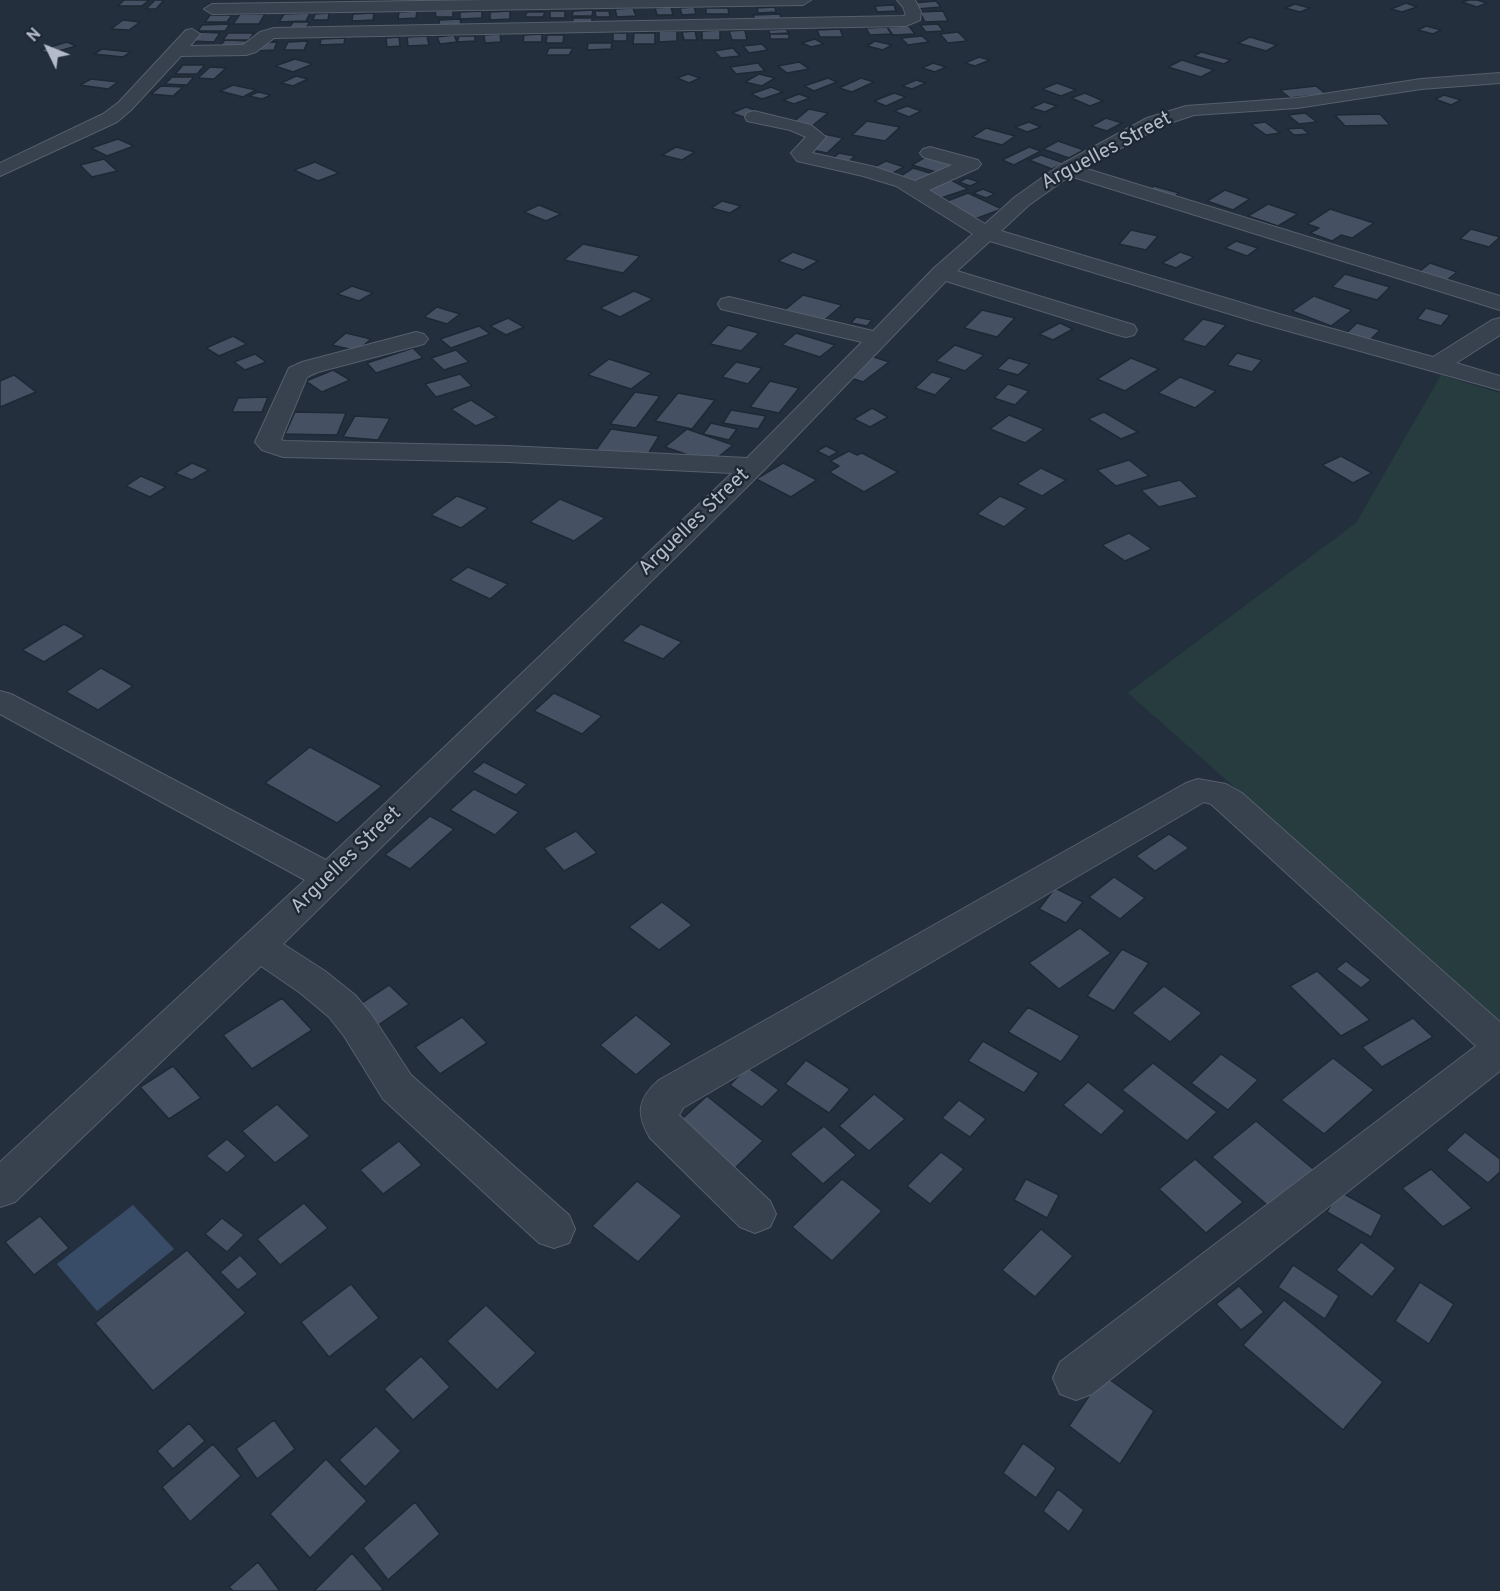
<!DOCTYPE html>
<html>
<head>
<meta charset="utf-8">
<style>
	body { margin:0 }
	#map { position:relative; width:1500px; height:1591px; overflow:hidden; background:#242f3e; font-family:Overpass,sans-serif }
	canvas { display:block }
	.north { position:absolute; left:18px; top:18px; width:60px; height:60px; -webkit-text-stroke:4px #1d2633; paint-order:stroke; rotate:313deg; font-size:16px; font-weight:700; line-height:24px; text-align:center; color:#b4bcc9 }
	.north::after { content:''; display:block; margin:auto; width:21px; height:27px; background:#b4bcc9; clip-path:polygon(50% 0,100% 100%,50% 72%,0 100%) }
</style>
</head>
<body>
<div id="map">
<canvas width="1500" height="1591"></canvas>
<div class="north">N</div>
</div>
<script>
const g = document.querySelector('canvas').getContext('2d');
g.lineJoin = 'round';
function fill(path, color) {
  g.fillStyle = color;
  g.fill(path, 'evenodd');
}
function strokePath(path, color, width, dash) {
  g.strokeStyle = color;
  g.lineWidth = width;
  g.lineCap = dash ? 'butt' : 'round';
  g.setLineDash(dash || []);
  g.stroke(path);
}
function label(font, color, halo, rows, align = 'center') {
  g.font = font + ' Overpass,sans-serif';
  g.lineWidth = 4.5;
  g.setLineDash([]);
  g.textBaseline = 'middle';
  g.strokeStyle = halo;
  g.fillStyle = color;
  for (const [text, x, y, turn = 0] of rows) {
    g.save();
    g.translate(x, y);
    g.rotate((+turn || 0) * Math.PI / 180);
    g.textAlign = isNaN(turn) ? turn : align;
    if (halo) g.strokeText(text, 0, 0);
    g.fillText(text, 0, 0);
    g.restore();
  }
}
const green = new Path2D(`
	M 1441,375 L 1500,393 L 1500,1022 L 1128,693 L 1356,523 Z`);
const water = new Path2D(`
	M 133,1205 L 174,1249 L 97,1311 L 57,1264 Z`);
const building = new Path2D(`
	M 124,0 L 149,0 L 142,6 L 118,6 Z
	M 155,0 L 164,0 L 156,9 L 146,9 Z
	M 1469,0 L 1477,0 L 1487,3 L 1477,7 L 1462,2 Z
	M 936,1 L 941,7 L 917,9 L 912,3 Z
	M 1406,3 L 1417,7 L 1402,12 L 1391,9 Z
	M 1295,4 L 1310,8 L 1300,12 L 1285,8 Z
	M 894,5 L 896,11 L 877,12 L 875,6 Z
	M 671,7 L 673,15 L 657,15 L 655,8 Z
	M 694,7 L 696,14 L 682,15 L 680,8 Z
	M 775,7 L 776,12 L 758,13 L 757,8 Z
	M 633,8 L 636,16 L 617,17 L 615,9 Z
	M 706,8 L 728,8 L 729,14 L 706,14 Z
	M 453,10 L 453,17 L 436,17 L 435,11 Z
	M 593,10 L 592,16 L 572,16 L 573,11 Z
	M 417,11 L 416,18 L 398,19 L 399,12 Z
	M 482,11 L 482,18 L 460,19 L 460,12 Z
	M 510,11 L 510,19 L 490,20 L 490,12 Z
	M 550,11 L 565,11 L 565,18 L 550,18 Z
	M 595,11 L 609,11 L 610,17 L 596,17 Z
	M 943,11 L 948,21 L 925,22 L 920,12 Z
	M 527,12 L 545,12 L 543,17 L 525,17 Z
	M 310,13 L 306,21 L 279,22 L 284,14 Z
	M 329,13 L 328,20 L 313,20 L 315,14 Z
	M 374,13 L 373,20 L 352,21 L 353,14 Z
	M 240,14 L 265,14 L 259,24 L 233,24 Z
	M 780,14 L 782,23 L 756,24 L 753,15 Z
	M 210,15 L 232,15 L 227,22 L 205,22 Z
	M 573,18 L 592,18 L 592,26 L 572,27 Z
	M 460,19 L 462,29 L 440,31 L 439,20 Z
	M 123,20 L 140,22 L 129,30 L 111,29 Z
	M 293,22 L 310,22 L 304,31 L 287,31 Z
	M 230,24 L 225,31 L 198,31 L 202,25 Z
	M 938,24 L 943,31 L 926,32 L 920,25 Z
	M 909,26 L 915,34 L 893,35 L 887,27 Z
	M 1426,26 L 1441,30 L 1433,34 L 1418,30 Z
	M 887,27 L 891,34 L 870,35 L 866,28 Z
	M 786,29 L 789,33 L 770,34 L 768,30 Z
	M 840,29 L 843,37 L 820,37 L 817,30 Z
	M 720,30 L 720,40 L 702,40 L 702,31 Z
	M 745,30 L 747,40 L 732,40 L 729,31 Z
	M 659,31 L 677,31 L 677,41 L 659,42 Z
	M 695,31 L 697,40 L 684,40 L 682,32 Z
	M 198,32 L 220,33 L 214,42 L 191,41 Z
	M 958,32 L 967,41 L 948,43 L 940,34 Z
	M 228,33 L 254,33 L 249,40 L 223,40 Z
	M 613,33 L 627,33 L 627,41 L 613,41 Z
	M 634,33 L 655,33 L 655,44 L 633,44 Z
	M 500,34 L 501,42 L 485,43 L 484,35 Z
	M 542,34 L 542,42 L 523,42 L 524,35 Z
	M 770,34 L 789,34 L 789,39 L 770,39 Z
	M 454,35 L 457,42 L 440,44 L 437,37 Z
	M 547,35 L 564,35 L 563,43 L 546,43 Z
	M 427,36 L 429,45 L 408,46 L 407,37 Z
	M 459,36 L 475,36 L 475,41 L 457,42 Z
	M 922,36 L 929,42 L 908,45 L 901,38 Z
	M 399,37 L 400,46 L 387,47 L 386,38 Z
	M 1250,37 L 1277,45 L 1266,51 L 1238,43 Z
	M 345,38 L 344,44 L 320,45 L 321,39 Z
	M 815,39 L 824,44 L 811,47 L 802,43 Z
	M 225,40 L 250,41 L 243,50 L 217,49 Z
	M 308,41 L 304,50 L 284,50 L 288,42 Z
	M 875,41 L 892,45 L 883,50 L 867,46 Z
	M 67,42 L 76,46 L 49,54 L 40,50 Z
	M 277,42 L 274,50 L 254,51 L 257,43 Z
	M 588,43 L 612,43 L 611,49 L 587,50 Z
	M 762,44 L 768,50 L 749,53 L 743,46 Z
	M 549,48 L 573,48 L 569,55 L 546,55 Z
	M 733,48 L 740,56 L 721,58 L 714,51 Z
	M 102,49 L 131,52 L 123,57 L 94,54 Z
	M 1201,52 L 1231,60 L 1224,64 L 1194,56 Z
	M 979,57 L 990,60 L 975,66 L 965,63 Z
	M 295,59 L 313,64 L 293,72 L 275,66 Z
	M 1182,60 L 1214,70 L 1201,77 L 1168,67 Z
	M 799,62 L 809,69 L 787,73 L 778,66 Z
	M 758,63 L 765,71 L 736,74 L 730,67 Z
	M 933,63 L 946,67 L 935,72 L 922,68 Z
	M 183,65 L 205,65 L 197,74 L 175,74 Z
	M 210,67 L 226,68 L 214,79 L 198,78 Z
	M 688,74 L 700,78 L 689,83 L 677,78 Z
	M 759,74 L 775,78 L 762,86 L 745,82 Z
	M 296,76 L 308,79 L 293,86 L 281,83 Z
	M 172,77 L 194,77 L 187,85 L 165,84 Z
	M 828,78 L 837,82 L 814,91 L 804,86 Z
	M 861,78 L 874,82 L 852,92 L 839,88 Z
	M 91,79 L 118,82 L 108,89 L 80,85 Z
	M 916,80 L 926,83 L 912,89 L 902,86 Z
	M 1057,83 L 1076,90 L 1061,96 L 1042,89 Z
	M 233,85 L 256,90 L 243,97 L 220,91 Z
	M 161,86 L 183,87 L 173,96 L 151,94 Z
	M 1316,86 L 1326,94 L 1290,98 L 1280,90 Z
	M 771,87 L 783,92 L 762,99 L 751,94 Z
	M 258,92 L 271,95 L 262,99 L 249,96 Z
	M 894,93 L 906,97 L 886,106 L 874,101 Z
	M 1085,93 L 1103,101 L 1090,106 L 1071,98 Z
	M 799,94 L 810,98 L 794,104 L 783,100 Z
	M 1444,95 L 1461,100 L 1451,105 L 1435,99 Z
	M 1044,102 L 1057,106 L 1045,112 L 1031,108 Z
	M 907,106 L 921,111 L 909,117 L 894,111 Z
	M 746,107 L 760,112 L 746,118 L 732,113 Z
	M 809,109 L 828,113 L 811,127 L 792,123 Z
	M 1305,113 L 1317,122 L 1299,124 L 1288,115 Z
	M 1380,114 L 1390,125 L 1345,126 L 1335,115 Z
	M 1106,118 L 1122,123 L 1107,131 L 1091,126 Z
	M 867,121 L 900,127 L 885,141 L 852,135 Z
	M 1029,122 L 1041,127 L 1027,132 L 1015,127 Z
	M 1265,122 L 1280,133 L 1266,135 L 1251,124 Z
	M 986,128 L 1015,136 L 1002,145 L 972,137 Z
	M 1302,128 L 1309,134 L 1294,135 L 1287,129 Z
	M 824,134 L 843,138 L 827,153 L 807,149 Z
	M 118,139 L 134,146 L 107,156 L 91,148 Z
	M 1058,141 L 1084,150 L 1069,158 L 1043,149 Z
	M 676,147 L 695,152 L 682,160 L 662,155 Z
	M 1029,147 L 1041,151 L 1014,165 L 1002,160 Z
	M 839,153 L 855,156 L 846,164 L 830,161 Z
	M 1041,155 L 1064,163 L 1052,169 L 1029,160 Z
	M 927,156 L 957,165 L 943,174 L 912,165 Z
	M 104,159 L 117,171 L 92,177 L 80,165 Z
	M 886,161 L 904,167 L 891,174 L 872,168 Z
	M 315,162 L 339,173 L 318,181 L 294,170 Z
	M 913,168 L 937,175 L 923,184 L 899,177 Z
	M 967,178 L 979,182 L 970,186 L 959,182 Z
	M 951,180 L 968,189 L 941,198 L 925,189 Z
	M 1154,186 L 1179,193 L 1170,200 L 1145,192 Z
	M 983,189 L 995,194 L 986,198 L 973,193 Z
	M 1225,190 L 1250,199 L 1233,210 L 1207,201 Z
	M 968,193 L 1002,209 L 975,219 L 942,203 Z
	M 722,201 L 741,206 L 730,213 L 711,208 Z
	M 1268,204 L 1298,214 L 1278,226 L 1248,216 Z
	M 539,205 L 561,214 L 546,221 L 524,212 Z
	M 1330,209 L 1374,223 L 1352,238 L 1341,235 L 1332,241 L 1310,233 L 1319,228 L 1307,224 Z
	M 1471,229 L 1500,237 L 1489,247 L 1460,239 Z
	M 1131,230 L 1158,236 L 1146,250 L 1119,244 Z
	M 1236,241 L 1258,248 L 1247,256 L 1225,248 Z
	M 583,244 L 640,256 L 623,273 L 564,260 Z
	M 793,252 L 818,261 L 803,270 L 778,261 Z
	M 1180,252 L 1194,257 L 1176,268 L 1162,263 Z
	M 1430,263 L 1457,272 L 1442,284 L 1415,275 Z
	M 1345,274 L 1390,287 L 1377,300 L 1332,287 Z
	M 352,286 L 373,293 L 359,301 L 337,294 Z
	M 634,291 L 653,299 L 620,317 L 600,308 Z
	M 803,295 L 842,305 L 820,324 L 781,313 Z
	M 1314,296 L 1352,310 L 1331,326 L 1292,311 Z
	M 437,307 L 460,314 L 447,324 L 424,317 Z
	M 1426,308 L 1450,315 L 1441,326 L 1417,319 Z
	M 982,310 L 1015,318 L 997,337 L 964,328 Z
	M 856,317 L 872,320 L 867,326 L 851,323 Z
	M 508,318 L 524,327 L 506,335 L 490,326 Z
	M 1203,319 L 1226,325 L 1205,347 L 1182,340 Z
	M 1060,323 L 1073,329 L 1053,340 L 1039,334 Z
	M 1357,323 L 1380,330 L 1364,346 L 1341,338 Z
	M 728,325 L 759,333 L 741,351 L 710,344 Z
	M 479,326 L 490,334 L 451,348 L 440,339 Z
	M 346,333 L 371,339 L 357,351 L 332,345 Z
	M 796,333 L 835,345 L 820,357 L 782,345 Z
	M 233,336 L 247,344 L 219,356 L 206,348 Z
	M 955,345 L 984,355 L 965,371 L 936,361 Z
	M 413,348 L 423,358 L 376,373 L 367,363 Z
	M 456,350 L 469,362 L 444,370 L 431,358 Z
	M 1237,353 L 1262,360 L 1252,372 L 1227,365 Z
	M 255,354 L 266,362 L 245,370 L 234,362 Z
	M 871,356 L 889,362 L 863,382 L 845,376 Z
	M 1009,358 L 1030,364 L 1018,375 L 997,369 Z
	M 1131,358 L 1159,369 L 1125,391 L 1097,379 Z
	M 609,359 L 652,373 L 631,389 L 588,375 Z
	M 736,362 L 762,368 L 748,384 L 722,377 Z
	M 333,370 L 350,380 L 322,392 L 306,381 Z
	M 932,372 L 952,378 L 935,395 L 915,388 Z
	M 460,374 L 472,386 L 436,397 L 425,384 Z
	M 14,375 L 36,392 L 0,407 L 0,381 Z
	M 1180,377 L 1216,391 L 1195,408 L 1158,393 Z
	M 770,381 L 799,388 L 779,413 L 750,407 Z
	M 1008,384 L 1029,391 L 1015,405 L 994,398 Z
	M 635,392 L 660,396 L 636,428 L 610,424 Z
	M 678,393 L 715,400 L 692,429 L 655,421 Z
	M 268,397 L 262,412 L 232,412 L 238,398 Z
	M 471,400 L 497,417 L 476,426 L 451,409 Z
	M 872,408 L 888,417 L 870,427 L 854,419 Z
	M 731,410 L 766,416 L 758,429 L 723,423 Z
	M 295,412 L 346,413 L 337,435 L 285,434 Z
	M 1104,412 L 1138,432 L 1121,439 L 1088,419 Z
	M 1009,415 L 1044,429 L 1025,443 L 990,429 Z
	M 355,416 L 390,418 L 378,440 L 343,437 Z
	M 711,423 L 737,429 L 729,440 L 703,434 Z
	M 611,429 L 659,436 L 645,459 L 596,450 Z
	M 687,429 L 733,445 L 711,463 L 665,447 Z
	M 826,446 L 838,452 L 829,457 L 817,451 Z
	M 849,451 L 857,455 L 862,453 L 898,472 L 864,492 L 829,472 L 839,466 L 830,461 Z
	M 1341,456 L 1372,473 L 1353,483 L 1322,465 Z
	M 1129,460 L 1149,476 L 1116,486 L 1097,470 Z
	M 192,463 L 209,470 L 192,480 L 175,473 Z
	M 783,463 L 817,480 L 791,497 L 756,479 Z
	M 1041,468 L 1066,480 L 1042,496 L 1017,484 Z
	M 141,476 L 166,487 L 150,497 L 126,486 Z
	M 1180,480 L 1198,497 L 1159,507 L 1141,490 Z
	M 457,496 L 488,508 L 461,528 L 431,515 Z
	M 1000,496 L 1027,508 L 1004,527 L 977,514 Z
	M 560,499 L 605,518 L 574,541 L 530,522 Z
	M 1129,533 L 1152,549 L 1125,561 L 1102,545 Z
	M 468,567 L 508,584 L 490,599 L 450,580 Z
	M 64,624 L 85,636 L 44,662 L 22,650 Z
	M 641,624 L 682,642 L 663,659 L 622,641 Z
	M 101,668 L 133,686 L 98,710 L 66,692 Z
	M 554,693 L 602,716 L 582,734 L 534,711 Z
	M 310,747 L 382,786 L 337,823 L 265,783 Z
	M 484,762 L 527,784 L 516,795 L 472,772 Z
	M 474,789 L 519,812 L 495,835 L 450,810 Z
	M 430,816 L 454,829 L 410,869 L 385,855 Z
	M 576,831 L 597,853 L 564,871 L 544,848 Z
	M 1169,834 L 1189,848 L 1155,871 L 1136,856 Z
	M 1114,877 L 1145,898 L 1120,919 L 1089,897 Z
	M 1055,888 L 1083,902 L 1066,923 L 1039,909 Z
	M 662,902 L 692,925 L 659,950 L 629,927 Z
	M 1080,928 L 1111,953 L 1059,989 L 1029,963 Z
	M 1122,949 L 1149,963 L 1114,1011 L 1087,996 Z
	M 1346,961 L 1371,980 L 1361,988 L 1336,969 Z
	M 1317,971 L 1370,1020 L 1341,1036 L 1290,986 Z
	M 389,985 L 409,1004 L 371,1030 L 351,1010 Z
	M 1164,986 L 1202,1013 L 1170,1042 L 1132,1013 Z
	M 282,998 L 312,1030 L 252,1069 L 223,1035 Z
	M 1028,1007 L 1080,1036 L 1061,1062 L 1008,1032 Z
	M 636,1015 L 672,1044 L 636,1075 L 600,1045 Z
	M 462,1017 L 487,1043 L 440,1074 L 415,1047 Z
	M 1413,1018 L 1433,1037 L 1382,1067 L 1362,1047 Z
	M 983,1041 L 1039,1073 L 1024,1093 L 968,1061 Z
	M 1221,1054 L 1258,1080 L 1228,1110 L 1191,1083 Z
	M 1333,1058 L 1374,1090 L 1324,1134 L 1281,1100 Z
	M 806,1060 L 850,1089 L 829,1113 L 785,1084 Z
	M 1153,1063 L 1217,1112 L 1187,1141 L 1122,1090 Z
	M 173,1066 L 201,1098 L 169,1119 L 140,1087 Z
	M 747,1067 L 779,1090 L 762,1107 L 730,1085 Z
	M 1088,1082 L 1125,1111 L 1101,1135 L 1063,1105 Z
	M 874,1094 L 905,1119 L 869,1151 L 839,1126 Z
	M 707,1096 L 763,1141 L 730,1173 L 673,1127 Z
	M 959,1100 L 986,1119 L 970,1137 L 942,1118 Z
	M 277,1104 L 310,1136 L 275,1163 L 242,1131 Z
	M 1256,1121 L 1318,1173 L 1274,1211 L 1212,1157 Z
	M 824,1126 L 856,1155 L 823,1184 L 790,1154 Z
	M 1465,1132 L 1500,1159 L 1500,1172 L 1488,1183 L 1446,1150 Z
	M 227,1139 L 246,1156 L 227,1173 L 206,1156 Z
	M 399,1141 L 422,1165 L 383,1194 L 360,1170 Z
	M 941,1152 L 964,1169 L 930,1204 L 907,1186 Z
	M 1195,1159 L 1243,1202 L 1206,1233 L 1159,1189 Z
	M 1431,1169 L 1472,1208 L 1443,1227 L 1402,1188 Z
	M 842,1179 L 882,1211 L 832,1261 L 792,1227 Z
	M 1026,1179 L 1059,1195 L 1047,1218 L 1014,1200 Z
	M 637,1181 L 682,1216 L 638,1262 L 592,1226 Z
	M 1339,1191 L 1382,1215 L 1371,1237 L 1327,1212 Z
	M 304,1203 L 328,1228 L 280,1265 L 257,1239 Z
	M 40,1216 L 69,1248 L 34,1275 L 5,1242 Z
	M 222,1218 L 244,1235 L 227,1252 L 205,1234 Z
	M 1041,1229 L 1073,1256 L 1035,1297 L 1002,1270 Z
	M 1361,1242 L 1396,1268 L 1372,1297 L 1336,1270 Z
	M 187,1250 L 246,1313 L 153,1391 L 95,1323 Z
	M 240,1255 L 258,1274 L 238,1290 L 220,1272 Z
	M 1293,1265 L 1339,1296 L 1325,1319 L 1278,1287 Z
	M 1420,1282 L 1454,1304 L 1429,1344 L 1395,1321 Z
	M 351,1284 L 379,1318 L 329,1357 L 301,1322 Z
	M 1239,1286 L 1264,1312 L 1241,1330 L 1216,1304 Z
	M 1284,1300 L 1383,1382 L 1343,1430 L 1243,1345 Z
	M 486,1305 L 536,1353 L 497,1390 L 447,1341 Z
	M 421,1356 L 450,1387 L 413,1420 L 384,1389 Z
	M 1103,1375 L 1154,1411 L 1120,1464 L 1069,1426 Z
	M 274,1420 L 295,1449 L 257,1479 L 236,1449 Z
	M 189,1423 L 205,1441 L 173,1469 L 157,1451 Z
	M 376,1426 L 401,1451 L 365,1487 L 339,1460 Z
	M 1023,1443 L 1056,1468 L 1036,1498 L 1003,1473 Z
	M 213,1444 L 241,1476 L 190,1522 L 162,1487 Z
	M 326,1459 L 367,1501 L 310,1558 L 270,1514 Z
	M 1058,1489 L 1084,1510 L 1069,1532 L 1043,1511 Z
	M 415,1502 L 440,1534 L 388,1580 L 363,1548 Z
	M 352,1553 L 383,1589 L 381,1591 L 314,1591 Z
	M 258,1562 L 280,1591 L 233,1591 L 229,1587 Z`);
const street = new Path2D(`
	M 488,0 L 811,0 L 803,5 L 212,14 L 204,9 L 212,4 Z
	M 897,0 L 915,0 L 921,12 L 920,20 L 906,26 L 274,38 L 256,52 L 246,55 L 181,56 L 131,110 L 117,122 L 0,176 L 0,163 L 103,114 L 119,102 L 186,30 L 192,29 L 200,34 L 190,46 L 243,45 L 260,32 L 274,28 L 903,16 L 906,15 L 903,7 Z
	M 1500,73 L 1500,83 L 1421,89 L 1297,108 L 1194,115 L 1161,126 L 1084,168 L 1500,296 L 1500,310 L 1070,176 L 1029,205 L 1001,231 L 1279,314 L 1433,357 L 1492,320 L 1500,318 L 1500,335 L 1456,363 L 1500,376 L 1500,390 L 1263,324 L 990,241 L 957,271 L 1134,325 L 1137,330 L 1134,335 L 1126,337 L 1118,335 L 946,281 L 763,471 L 283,944 L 325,971 L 355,995 L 371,1014 L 411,1075 L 569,1215 L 575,1229 L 569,1243 L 554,1248 L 539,1243 L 383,1099 L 344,1036 L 329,1017 L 299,992 L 261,966 L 15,1202 L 0,1207 L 0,1162 L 305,880 L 0,714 L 0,691 L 11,694 L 326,860 L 732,473 L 508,462 L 283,457 L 262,450 L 255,442 L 289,368 L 302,362 L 416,332 L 424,334 L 428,339 L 424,344 L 318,372 L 307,377 L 281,440 L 285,441 L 508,446 L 747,458 L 862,342 L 721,309 L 718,304 L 721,299 L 729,297 L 873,331 L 934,268 L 973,234 L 896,186 L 863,176 L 797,161 L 791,153 L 806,137 L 790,130 L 747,121 L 745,117 L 747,113 L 754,111 L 811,125 L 826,137 L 812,153 L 875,167 L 915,181 L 952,165 L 923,157 L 920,153 L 923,149 L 930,147 L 978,160 L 981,164 L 978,168 L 929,190 L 985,224 L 1015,197 L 1060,165 L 1147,118 L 1186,106 L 1297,98 L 1421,79 Z
	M 1198,779 L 1226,784 L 1242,793 L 1500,1022 L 1500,1071 L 1092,1394 L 1076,1400 L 1060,1394 L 1053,1378 L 1060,1362 L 1476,1046 L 1211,804 L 1204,802 L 683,1108 L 679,1115 L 770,1201 L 776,1214 L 770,1227 L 755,1233 L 740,1227 L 650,1138 C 636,1114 637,1099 659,1080 L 1186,783 Z`);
const streetNames = [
	["Arguelles Street",1107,152,-28],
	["Arguelles Street",695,523,-44],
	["Arguelles Street",347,861,-44]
];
fill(green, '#263c3f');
fill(water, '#394c67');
fill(building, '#455162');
strokePath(building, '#1f2835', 1.5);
strokePath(street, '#565f6c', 2);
fill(street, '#38414e');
label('20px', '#b4bcc9', '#1d2633', streetNames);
</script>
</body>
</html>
